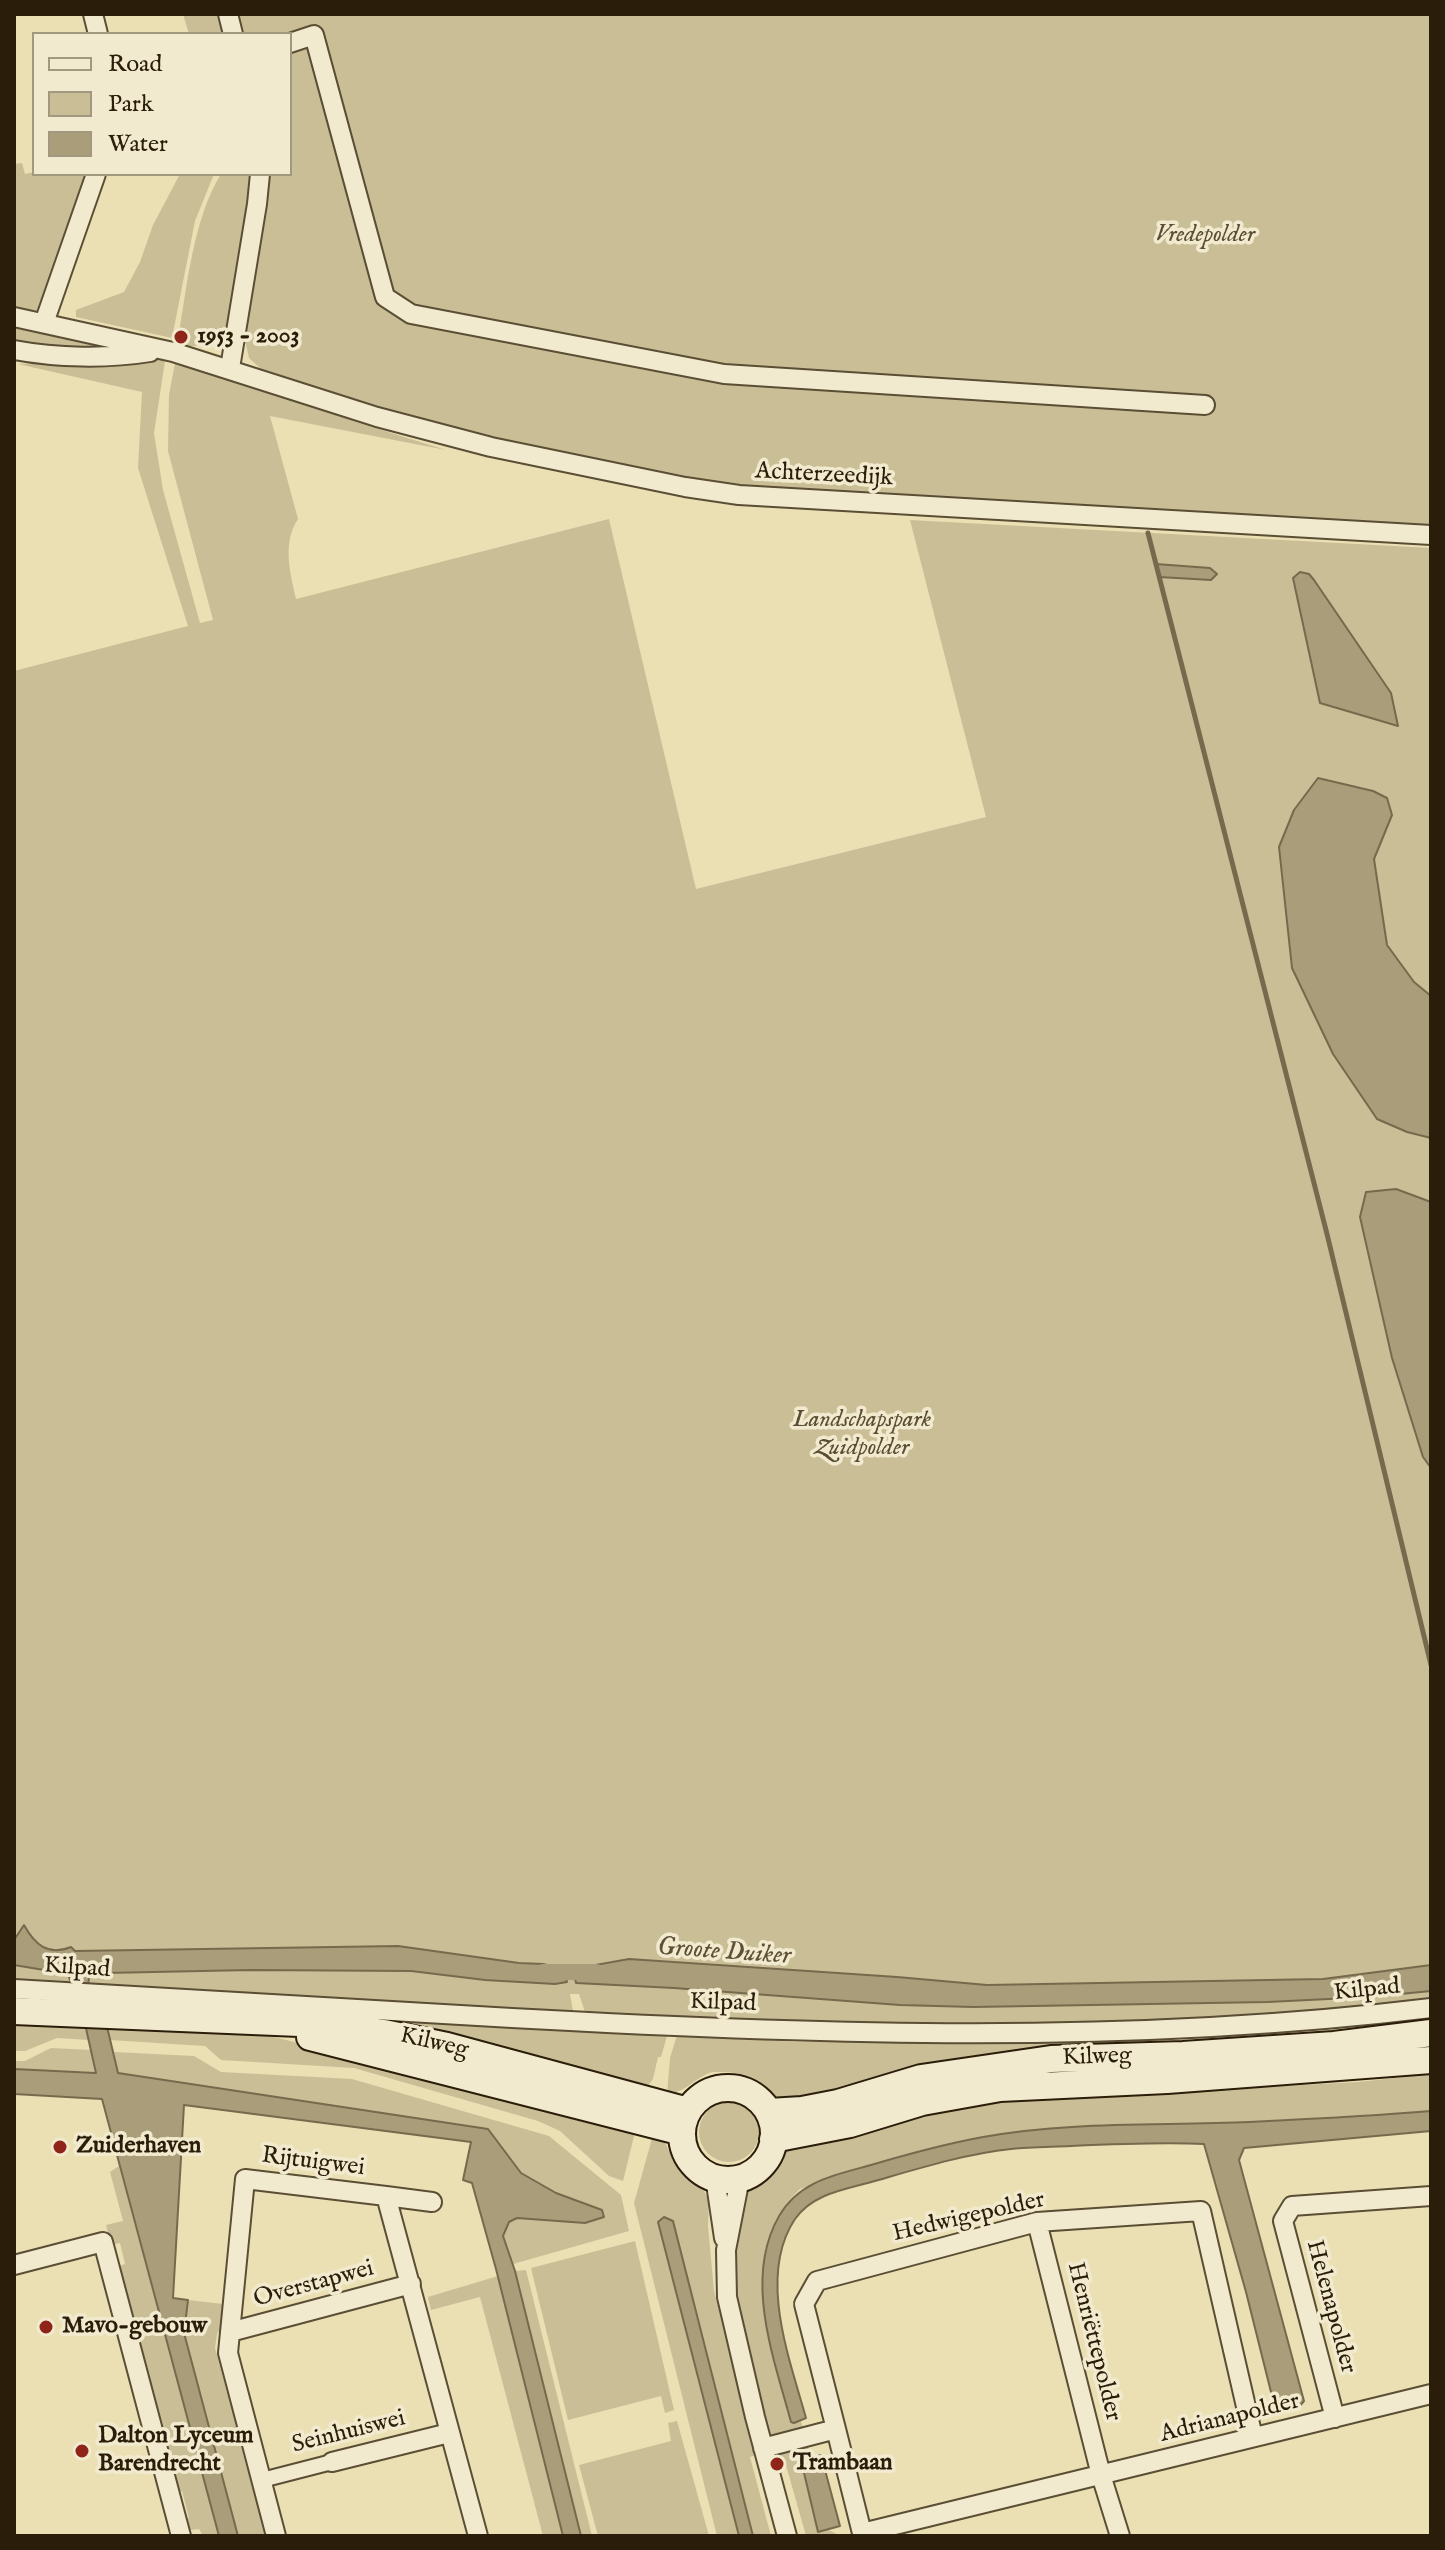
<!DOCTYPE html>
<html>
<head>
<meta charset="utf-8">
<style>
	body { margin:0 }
	#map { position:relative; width:1445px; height:2550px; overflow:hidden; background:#ebdfb4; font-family:"IM FELL English",serif }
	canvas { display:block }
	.frame { position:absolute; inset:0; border:16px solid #2a1d0a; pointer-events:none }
	.legend { position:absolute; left:32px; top:32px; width:260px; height:144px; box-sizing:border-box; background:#f2eace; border:2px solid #a29880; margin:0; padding:10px 14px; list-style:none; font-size:24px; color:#2a1d0a }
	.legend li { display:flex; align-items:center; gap:16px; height:40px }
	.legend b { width:40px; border:2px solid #a29880 }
</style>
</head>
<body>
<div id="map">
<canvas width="1445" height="2550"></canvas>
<div class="frame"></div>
<ul class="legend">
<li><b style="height:10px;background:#f2eace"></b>Road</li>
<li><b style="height:22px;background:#cabe97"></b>Park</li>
<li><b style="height:22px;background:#a99d7a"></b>Water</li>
</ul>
</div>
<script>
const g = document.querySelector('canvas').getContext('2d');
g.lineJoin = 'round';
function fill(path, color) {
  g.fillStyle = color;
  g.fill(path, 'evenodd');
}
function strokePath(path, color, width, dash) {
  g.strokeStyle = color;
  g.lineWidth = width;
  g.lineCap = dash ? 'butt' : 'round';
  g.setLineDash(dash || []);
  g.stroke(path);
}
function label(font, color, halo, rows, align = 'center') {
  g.font = font + ' "IM FELL English",serif';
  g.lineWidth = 7;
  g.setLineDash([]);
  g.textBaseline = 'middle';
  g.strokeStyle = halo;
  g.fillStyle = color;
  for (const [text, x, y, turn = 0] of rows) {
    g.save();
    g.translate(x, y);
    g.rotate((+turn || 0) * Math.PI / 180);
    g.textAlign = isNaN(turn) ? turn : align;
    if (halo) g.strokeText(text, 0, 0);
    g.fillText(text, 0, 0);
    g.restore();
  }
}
const green = new Path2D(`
	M 183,14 L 222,14 L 227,34 L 189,34 Z
	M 236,14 L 1431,14 L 1431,528 L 776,489 L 664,477 L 502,443 L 433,425 L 261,369 L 249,358 L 245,340 L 267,209 L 270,174 L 290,174 L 290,34 L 242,34 Z
	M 22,163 L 25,174 L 34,172 L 34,174 L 88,174 L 49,300 L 32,314 L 14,311 L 14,164 Z
	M 180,174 L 214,174 L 195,221 L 172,338 L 76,317 L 76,310 L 124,292 L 140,262 L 153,225 Z
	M 221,174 L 252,174 L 246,229 L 226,326 C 212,346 200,349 177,344 C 187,290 192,221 221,174 Z
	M 14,328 L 127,351 L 14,343 Z
	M 159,357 L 165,361 L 154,433 L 163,490 L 200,623 L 213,620 L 168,451 L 169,395 L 175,363 L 216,372 L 356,422 L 446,450 L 270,416 L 298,519 C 282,543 290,572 296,599 L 609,519 L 696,889 L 986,817 L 910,520 L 1431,548 L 1431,1965 L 1231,2002 L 1369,1997 L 1431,1991 L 1431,2002 L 1276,2019 L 921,2027 L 586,2015 L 579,1994 L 570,1994 L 573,2011 L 569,2015 L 89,1986 L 90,1974 L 120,1973 L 29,1967 L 67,1973 L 72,1985 L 14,1982 L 14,671 L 188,626 L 138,468 L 142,392 L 18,364 Z
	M 14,1997 L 665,2033 L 667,2036 L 661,2057 L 658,2057 L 653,2079 L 647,2087 L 452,2042 L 14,2003 Z
	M 14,2021 L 85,2024 L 89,2040 L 57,2038 L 25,2051 L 14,2051 Z
	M 106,2026 L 194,2029 L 270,2036 L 463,2084 L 635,2132 L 623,2181 L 609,2176 L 560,2131 L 538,2121 L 354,2068 L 221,2060 L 205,2046 L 110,2040 Z
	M 683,2034 L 794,2042 L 1140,2040 L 1138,2045 L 781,2102 C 763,2080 752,2073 723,2072 C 716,2072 711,2071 705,2075 C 691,2082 683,2093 667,2094 L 670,2058 L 677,2035 Z
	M 51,2048 L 92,2050 L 96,2072 L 14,2069 L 14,2061 L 25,2061 Z
	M 114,2052 L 194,2056 L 221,2072 L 352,2079 L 549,2136 L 621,2195 L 629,2231 L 513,2264 L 503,2236 L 509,2222 L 517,2218 L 584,2223 L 604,2217 L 602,2210 L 556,2193 L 521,2173 L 488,2129 L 118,2073 Z
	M 1431,2074 L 1431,2111 L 1248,2122 L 1027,2131 L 983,2137 L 903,2155 L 800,2189 C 732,2249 773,2352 794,2423 L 801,2421 L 811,2458 L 801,2460 L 819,2532 L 829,2530 L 840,2536 L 806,2536 L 784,2458 L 775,2460 L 733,2295 C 733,2275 737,2210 744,2194 C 749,2184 759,2180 767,2173 C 776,2164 782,2153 793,2146 L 959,2103 L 1358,2082 Z
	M699 2132a30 30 0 1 1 60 0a30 30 0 1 1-60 0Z
	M 653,2135 L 664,2140 L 673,2160 L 685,2176 L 702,2187 L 709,2200 L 708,2226 L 714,2291 L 758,2454 L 750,2457 L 771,2536 L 753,2536 L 673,2222 L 664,2217 L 658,2223 L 739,2536 L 717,2536 L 634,2203 Z
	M 119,2166 L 219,2536 L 203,2536 L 199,2529 L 190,2530 L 186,2528 L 183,2519 L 189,2518 L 182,2491 L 176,2492 L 117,2267 L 125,2264 L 120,2243 L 111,2245 L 106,2225 L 123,2221 L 110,2172 Z
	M 635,2241 L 674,2410 L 665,2413 L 661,2396 L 568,2420 L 531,2268 Z
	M 526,2270 L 592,2536 L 581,2536 L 515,2271 Z
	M 498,2276 L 563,2536 L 543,2536 L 480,2297 L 431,2310 L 428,2297 Z
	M 188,2300 L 223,2304 L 224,2321 L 217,2334 L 215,2348 L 230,2403 L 235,2402 L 241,2428 L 237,2430 L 247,2469 L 252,2468 L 268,2529 L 264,2530 L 265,2536 L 238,2536 L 184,2333 Z
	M 677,2421 L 709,2536 L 598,2536 L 579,2465 L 671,2441 L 668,2423 Z`);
const water = new Path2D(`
	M 1156,564 L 1210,568 L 1217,574 L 1211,580 L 1159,577 Z
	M 1300,572 L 1309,574 L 1314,580 L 1391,693 L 1398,726 L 1320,703 L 1293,578 Z
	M 1318,778 L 1373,791 L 1387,798 L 1392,815 L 1374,859 L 1387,945 L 1414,982 L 1431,996 L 1431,1138 L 1407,1132 L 1377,1119 L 1333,1054 L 1292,968 L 1279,847 L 1294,810 Z
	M 1396,1189 L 1431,1202 L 1431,1468 L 1423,1457 L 1392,1358 L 1360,1217 L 1366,1192 Z
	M 24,1925 C 35,1945 48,1956 71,1947 L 75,1951 L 398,1946 L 519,1963 L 543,1964 L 563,1969 L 567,1982 L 555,1984 L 485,1980 L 411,1971 L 250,1970 L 105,1973 L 90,1974 L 88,1984 L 108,2031 L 118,2073 L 488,2129 L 521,2173 L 556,2193 L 602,2210 L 604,2217 L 585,2223 L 517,2218 L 509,2222 L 503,2236 L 515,2271 L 581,2536 L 563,2536 L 496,2269 L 472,2183 L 463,2180 L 471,2142 L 184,2105 L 173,2298 L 188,2300 L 184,2333 L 238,2536 L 219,2536 L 102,2099 L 14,2094 L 14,2069 L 96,2073 L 85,2024 L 68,1974 L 14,1965 L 14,1940 Z
	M 629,1959 L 897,1977 L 987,1985 L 1323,1979 L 1431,1965 L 1431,1991 L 1369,1997 L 1268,2002 L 973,2007 L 900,2005 L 674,1988 L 576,1983 L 573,1969 Z
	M 1431,2111 L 1431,2131 L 1244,2148 L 1239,2160 L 1304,2401 L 1299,2407 L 1276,2412 L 1246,2292 L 1204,2144 C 1160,2142 1115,2144 1071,2146 C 1051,2147 1031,2147 1011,2149 C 965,2154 920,2168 875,2181 C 847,2189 813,2193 795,2219 C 757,2276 790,2360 806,2418 L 794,2423 L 791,2422 C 774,2358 743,2279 779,2216 C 799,2181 835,2175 871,2165 C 908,2154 945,2144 983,2137 C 1070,2121 1161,2126 1249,2122 C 1310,2119 1371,2116 1431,2111 Z
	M 664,2217 L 673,2221 L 753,2536 L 739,2536 L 658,2222 Z
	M 821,2455 L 840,2526 L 818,2532 L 801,2460 Z`);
const stream = new Path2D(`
	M 1148,533 L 1327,1234 L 1431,1665`);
const canal = new Path2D(`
	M 543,1972 L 596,1972`);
const pedestrian = new Path2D(`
	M 262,2480 L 332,2462`);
const minor = new Path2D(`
	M 93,14 L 98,34
	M 228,14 L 233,34
	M 290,43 L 314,35 L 385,297 L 411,314 L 724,374 L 1205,405
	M 14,317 L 173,352 L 377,417 L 491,447 L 685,487 L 739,495 L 1431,535
	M 44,323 L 96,174
	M 14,350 C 57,358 107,359 150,352
	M 230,368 L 257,204 L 260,174
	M 14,1989 C 180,1999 346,2009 512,2018 C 818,2035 1126,2045 1431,2008
	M 715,2177 L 724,2238
	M 740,2178 L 726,2250 L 727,2297 L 755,2417 L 787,2536
	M 386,2196 L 432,2202
	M 1037,2222 L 1101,2475 L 1120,2536
	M 14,2265 L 103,2242 L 181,2536
	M 230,2332 L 411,2284
	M 1335,2418 L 1283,2221 L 1292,2206 L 1431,2196
	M 836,2429 L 804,2304 L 817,2281 L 1037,2222 L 1201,2211 L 1253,2437
	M 763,2448 L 836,2429 L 862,2533 L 1431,2394
	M 332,2462 L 449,2433
	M 276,2536 L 228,2353 L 245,2179 L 386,2196 L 478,2536`);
const secondary = new Path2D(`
	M 14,2011 L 323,2024 L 384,2033 L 447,2046 L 688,2111
	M 310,2037 L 682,2132
	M682 2134a46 46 0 1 1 92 0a46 46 0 1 1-92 0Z
	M 769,2112 L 802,2110 L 838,2103 L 921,2078 L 1051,2059 L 1183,2055 L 1334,2045 L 1431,2033
	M 773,2139 L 850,2124 L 922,2102 L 1000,2088 L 1167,2080 L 1431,2060`);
const markers = [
	[181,337,8,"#8f2418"],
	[60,2147,8,"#8f2418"],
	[46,2327,8,"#8f2418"],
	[82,2451,8,"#8f2418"],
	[777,2464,8,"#8f2418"]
];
const parkNames = [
	["Vredepolder",1205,236],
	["Landschapspark",862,1421],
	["Zuidpolder",862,1449]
];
const poiNames = [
	["1953 - 2003",197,337],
	["Zuiderhaven",76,2147],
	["Mavo-gebouw",62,2327],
	["Dalton Lyceum",98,2437],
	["Barendrecht",98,2465],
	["Trambaan",793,2464]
];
const streetNames = [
	["Achterzeedijk",824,476,3],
	["Kilpad",77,1969,4],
	["Kilpad",1367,1991,-6],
	["Kilpad",723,2004,2],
	["Kilweg",434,2044,13],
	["Kilweg",1097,2058,-2],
	["Rijtuigwei",313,2163,7],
	["Hedwigepolder",969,2218,-13],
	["Overstapwei",314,2285,-15],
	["Helenapolder",1330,2307,75],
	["Henriëttepolder",1093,2342,76],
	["Adrianapolder",1230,2419,-14],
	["Seinhuiswei",349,2433,-14]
];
const waterNames = [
	["Groote Duiker",724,1953,4]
];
fill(green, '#cabe97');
fill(water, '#a99d7a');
strokePath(water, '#766a4d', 2);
strokePath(stream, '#766a4d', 5);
strokePath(canal, '#a99d7a', 16);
strokePath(pedestrian, '#5a4e34', 18);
strokePath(minor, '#5a4e34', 22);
strokePath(secondary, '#2a1d0a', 30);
strokePath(pedestrian, '#f2eace', 14);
strokePath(minor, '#f2eace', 18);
strokePath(secondary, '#f2eace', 26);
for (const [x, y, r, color] of markers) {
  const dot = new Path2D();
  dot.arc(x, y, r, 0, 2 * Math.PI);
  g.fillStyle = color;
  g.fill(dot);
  strokePath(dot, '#f2eace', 3);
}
label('italic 24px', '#5a4d34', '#f2eace', parkNames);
label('bold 24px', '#2a1d0a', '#f2eace', poiNames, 'left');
label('24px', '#2a1d0a', '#f2eace', streetNames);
label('italic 26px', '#5d5037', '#f2eace', waterNames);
</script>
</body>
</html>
